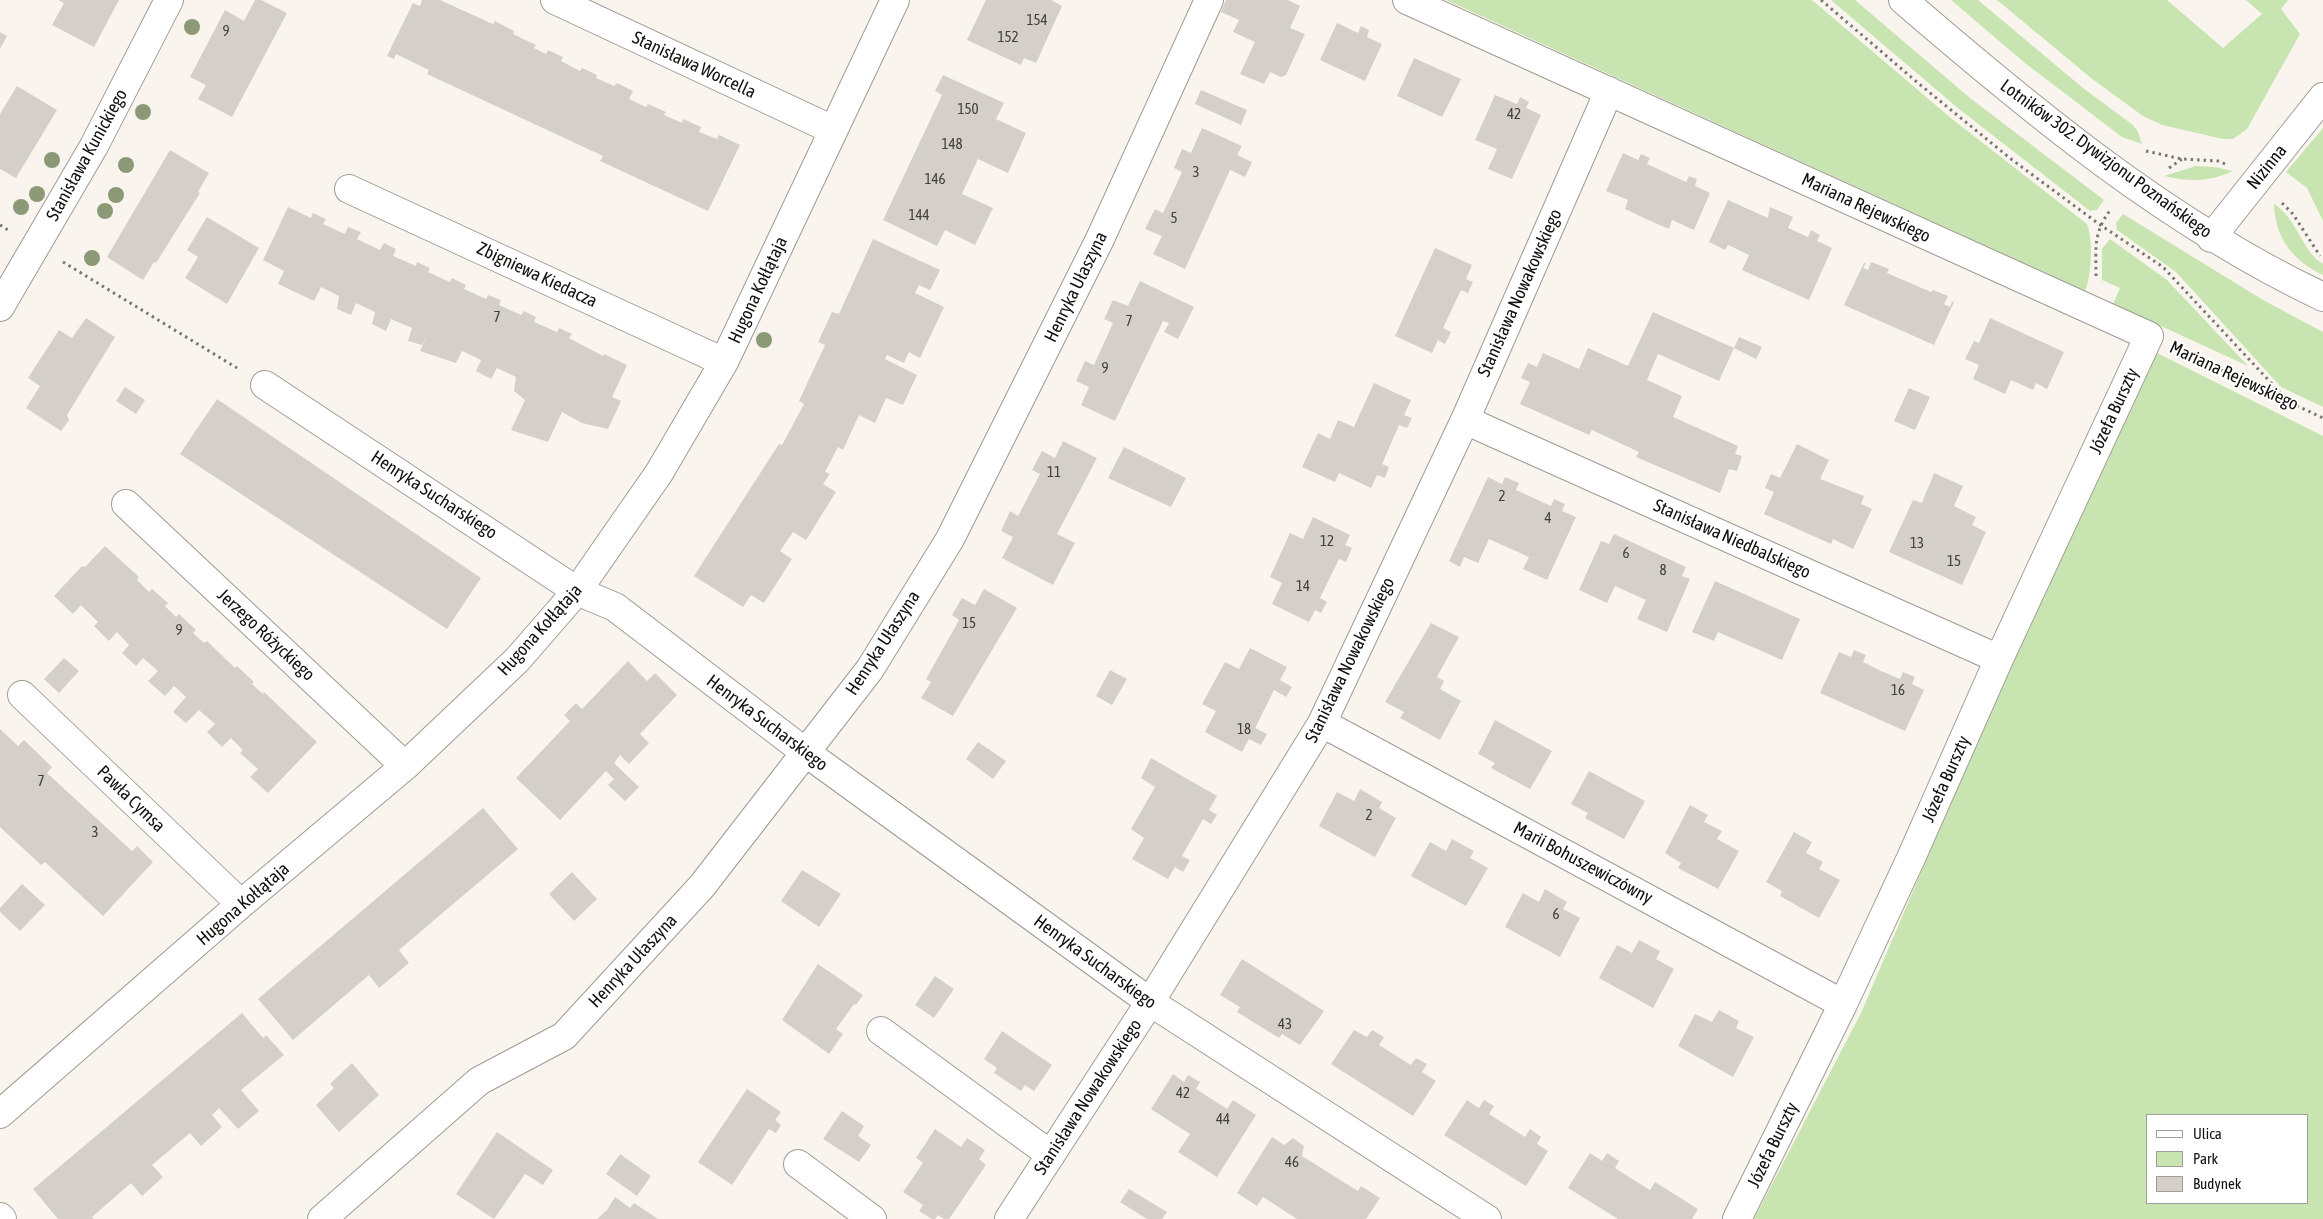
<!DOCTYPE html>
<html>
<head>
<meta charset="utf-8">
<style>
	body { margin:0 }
	#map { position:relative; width:2323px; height:1219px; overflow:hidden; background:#f9f5ee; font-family:"Asap Condensed",sans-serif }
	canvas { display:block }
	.legend { position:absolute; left:2146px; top:1114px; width:162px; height:90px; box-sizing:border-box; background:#fff; border:1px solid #a09f9e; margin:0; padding:6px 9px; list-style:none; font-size:15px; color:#11100d }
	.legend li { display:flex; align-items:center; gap:10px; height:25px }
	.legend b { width:25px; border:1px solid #a09f9e }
</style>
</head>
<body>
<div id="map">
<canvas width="2323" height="1219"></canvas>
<ul class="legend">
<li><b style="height:6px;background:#fff"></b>Ulica</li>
<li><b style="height:14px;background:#c8e4b0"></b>Park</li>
<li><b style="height:14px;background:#d4d0c9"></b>Budynek</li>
</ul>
</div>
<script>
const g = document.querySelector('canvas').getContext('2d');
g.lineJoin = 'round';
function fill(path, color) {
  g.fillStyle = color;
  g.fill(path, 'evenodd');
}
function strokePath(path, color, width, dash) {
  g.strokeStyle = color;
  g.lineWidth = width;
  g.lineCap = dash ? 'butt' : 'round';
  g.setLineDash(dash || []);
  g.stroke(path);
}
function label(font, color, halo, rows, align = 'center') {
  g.font = font + ' "Asap Condensed",sans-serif';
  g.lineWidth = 4;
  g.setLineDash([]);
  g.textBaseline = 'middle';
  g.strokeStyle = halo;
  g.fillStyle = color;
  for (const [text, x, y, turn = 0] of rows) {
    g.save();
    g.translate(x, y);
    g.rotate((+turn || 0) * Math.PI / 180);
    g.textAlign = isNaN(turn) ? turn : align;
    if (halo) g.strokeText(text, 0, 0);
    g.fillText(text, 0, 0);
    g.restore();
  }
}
const green = new Path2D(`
	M 1446,0 L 1812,0 L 1952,119 L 2087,224 C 2093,239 2092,276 2085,291 Z
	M 1831,0 L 1855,0 L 1970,98 L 2104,200 L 2097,210 L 2090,211 L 1959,109 Z
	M 1951,0 L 1978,0 L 2083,88 L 2133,125 L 2138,132 L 2142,144 L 2122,137 L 2025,63 Z
	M 1997,0 L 2167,0 L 2223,48 L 2262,14 L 2246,0 L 2288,0 L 2281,9 L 2300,34 L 2247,129 L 2233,139 L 2223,139 L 2162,125 L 2143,116 L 2091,78 Z
	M 2323,128 L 2323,221 L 2307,188 L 2286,172 Z
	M 2196,166 L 2214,167 L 2233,171 C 2209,182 2189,182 2164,176 Z
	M 2274,204 C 2297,218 2301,250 2323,264 L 2323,275 C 2293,261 2275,238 2274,204 Z
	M 2123,214 L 2263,300 L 2323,332 L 2323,407 L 2281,387 L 2176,272 L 2117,230 L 2116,223 Z
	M 2110,239 L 2167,280 L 2248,366 L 2113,304 L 2120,288 L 2102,280 L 2102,249 Z
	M 2157,353 L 2323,436 L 2323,1219 L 1754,1219 L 1861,1013 L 2014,654 ZM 2147,1115 L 2307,1115 L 2307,1203 L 2147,1203 Z`);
const building = new Path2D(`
	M 58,0 L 119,0 L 94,47 L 52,25 L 64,3 Z
	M 255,0 L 261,0 L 287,13 L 232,117 L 198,99 L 206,85 L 190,77 L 225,10 L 244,21 Z
	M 422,0 L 440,0 L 493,24 L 495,21 L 514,31 L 513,34 L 536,45 L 534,48 L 546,54 L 548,50 L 563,57 L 561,61 L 580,71 L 582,68 L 597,75 L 596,78 L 614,86 L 617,83 L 633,91 L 629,99 L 646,107 L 648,104 L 666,112 L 664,115 L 682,123 L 683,119 L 701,127 L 699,132 L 717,139 L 719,135 L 740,145 L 708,211 L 600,161 L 603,156 L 427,74 L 429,70 L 396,54 L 394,59 L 387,56 L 413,3 L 420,6 Z
	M 986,0 L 1051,0 L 1062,6 L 1036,63 L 1024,58 L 1021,65 L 967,40 Z
	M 1226,0 L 1288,0 L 1300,6 L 1290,28 L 1305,34 L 1286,75 L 1281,77 L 1270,72 L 1264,84 L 1240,74 L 1255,42 L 1233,32 L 1239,20 L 1221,12 Z
	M 1337,23 L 1358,33 L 1361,26 L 1369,30 L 1367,37 L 1382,44 L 1365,81 L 1320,60 Z
	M 0,32 L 7,36 L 0,49 Z
	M 1414,58 L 1461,79 L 1442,117 L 1397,96 Z
	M 943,75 L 1004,103 L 996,119 L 1026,133 L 1008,173 L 978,159 L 962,194 L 993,208 L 975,245 L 945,230 L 937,246 L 883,220 L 942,95 L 935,91 Z
	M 17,86 L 57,110 L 16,178 L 0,169 L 0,114 Z
	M 1201,90 L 1247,110 L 1241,125 L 1195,104 Z
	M 1495,95 L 1517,104 L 1520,97 L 1529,102 L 1526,108 L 1541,115 L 1512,179 L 1488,169 L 1497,149 L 1475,140 Z
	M 1202,128 L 1242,146 L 1237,155 L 1252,162 L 1245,177 L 1230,170 L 1185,269 L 1153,254 L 1162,236 L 1145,229 L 1155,209 L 1163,213 L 1182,172 L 1174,168 L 1182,149 L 1191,153 Z
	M 170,150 L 209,173 L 198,192 L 200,193 L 156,263 L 154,262 L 143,280 L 107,257 Z
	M 1623,153 L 1638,160 L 1641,154 L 1650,158 L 1647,164 L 1686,182 L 1689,176 L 1697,179 L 1695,186 L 1710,193 L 1694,230 L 1672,220 L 1669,229 L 1646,219 L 1625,209 L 1628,200 L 1606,191 Z
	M 1728,200 L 1768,218 L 1770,207 L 1793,217 L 1788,228 L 1808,237 L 1811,230 L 1820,235 L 1817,241 L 1832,248 L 1809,300 L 1742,270 L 1749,255 L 1728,245 L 1725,250 L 1709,242 Z
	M 288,207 L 311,218 L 313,213 L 326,219 L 323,224 L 345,234 L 348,227 L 361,232 L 357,239 L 380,250 L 384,243 L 396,249 L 393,256 L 416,266 L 417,262 L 430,268 L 428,272 L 450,282 L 452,278 L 466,285 L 464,289 L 486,299 L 488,295 L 501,300 L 499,305 L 521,315 L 524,311 L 536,317 L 534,322 L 557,332 L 559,328 L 572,334 L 569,338 L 603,356 L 604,354 L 627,365 L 612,397 L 621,401 L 608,429 L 582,423 L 562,412 L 548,442 L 511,430 L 525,400 L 514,391 L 516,377 L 497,368 L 491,379 L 476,371 L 481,360 L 462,351 L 456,363 L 420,351 L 427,335 L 422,345 L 408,341 L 412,328 L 391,319 L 386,331 L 372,324 L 375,312 L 356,303 L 351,315 L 337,309 L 339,296 L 321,287 L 314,301 L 278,284 L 284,271 L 263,260 Z
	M 207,217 L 259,248 L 227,304 L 185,278 L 198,257 L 187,250 Z
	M 873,239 L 940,270 L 930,290 L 919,285 L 915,293 L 944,307 L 920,358 L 909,352 L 904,363 L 887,355 L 885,359 L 917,375 L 903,405 L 886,398 L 875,423 L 859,415 L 843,450 L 838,447 L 825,472 L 830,474 L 823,484 L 836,492 L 806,540 L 793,532 L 780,551 L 792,559 L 764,603 L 751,595 L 743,607 L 694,576 L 779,444 L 782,445 L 804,404 L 799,401 L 825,345 L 818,342 L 832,312 L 839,314 Z
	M 1435,248 L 1472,265 L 1466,279 L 1473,282 L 1468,293 L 1461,290 L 1443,328 L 1451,332 L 1445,344 L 1438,340 L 1432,353 L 1395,336 Z
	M 1871,262 L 1889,269 L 1887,273 L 1931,292 L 1933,290 L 1948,296 L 1944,304 L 1950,307 L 1952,302 L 1954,302 L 1934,345 L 1844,305 L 1864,263 L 1866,263 L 1863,268 L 1868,270 Z
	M 1140,281 L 1194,307 L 1178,339 L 1164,332 L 1169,323 L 1163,321 L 1115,421 L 1081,405 L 1089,387 L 1076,381 L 1085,361 L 1094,365 L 1113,323 L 1104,319 L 1113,300 L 1128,306 Z
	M 1653,312 L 1734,348 L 1719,381 L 1658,354 L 1647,380 L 1682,396 L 1673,417 L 1738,446 L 1735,454 L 1742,456 L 1737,471 L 1729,469 L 1720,493 L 1636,457 L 1639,452 L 1592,430 L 1589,435 L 1520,404 L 1530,382 L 1521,378 L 1528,363 L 1537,367 L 1543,353 L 1579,369 L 1588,348 L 1628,366 Z
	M 86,318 L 115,337 L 67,415 L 69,420 L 61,431 L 26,408 L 40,386 L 28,378 L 59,330 L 72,338 Z
	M 1990,318 L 2064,352 L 2047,389 L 2036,383 L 2033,390 L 2011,380 L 2005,394 L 1973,379 L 1979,365 L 1965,359 L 1974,341 L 1979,343 Z
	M 1739,337 L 1762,347 L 1756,359 L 1734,348 Z
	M 1374,383 L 1411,400 L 1404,415 L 1412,418 L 1407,428 L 1399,425 L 1382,464 L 1389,467 L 1385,478 L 1377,475 L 1371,488 L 1339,473 L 1335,482 L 1302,467 L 1318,433 L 1330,439 L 1338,420 L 1354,427 Z
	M 125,387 L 145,400 L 136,414 L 116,401 Z
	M 1909,388 L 1930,397 L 1915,430 L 1894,421 Z
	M 217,399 L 481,578 L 447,629 L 180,454 Z
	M 1063,441 L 1097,458 L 1057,534 L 1075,543 L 1053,585 L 1002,558 L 1013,537 L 1001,531 L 1010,511 L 1018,516 L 1040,474 L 1032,470 L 1042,451 L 1055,458 Z
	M 1797,444 L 1829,460 L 1820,479 L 1864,496 L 1861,504 L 1872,509 L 1853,549 L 1833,539 L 1831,544 L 1764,514 L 1774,492 L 1765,488 L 1771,474 L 1780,478 Z
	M 1124,447 L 1186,478 L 1171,507 L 1108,478 Z
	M 1934,473 L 1963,486 L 1954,506 L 1976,517 L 1972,525 L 1986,532 L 1962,585 L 1889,552 L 1913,500 L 1922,503 Z
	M 1488,477 L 1502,484 L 1505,477 L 1519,483 L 1516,490 L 1551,506 L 1554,499 L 1565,504 L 1562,511 L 1576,517 L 1547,580 L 1523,569 L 1529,557 L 1489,539 L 1478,563 L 1464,557 L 1460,567 L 1449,561 Z
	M 1313,517 L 1350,535 L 1345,545 L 1352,548 L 1346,562 L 1339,559 L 1320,598 L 1327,602 L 1321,613 L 1315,610 L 1309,622 L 1272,604 L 1282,583 L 1270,577 L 1290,533 L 1303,539 Z
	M 1614,534 L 1686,567 L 1682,576 L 1690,579 L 1667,632 L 1637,619 L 1646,600 L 1615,586 L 1607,603 L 1579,590 L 1601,541 L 1609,544 Z
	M 105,546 L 139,577 L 137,580 L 149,592 L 152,589 L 168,603 L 165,606 L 176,617 L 179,614 L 196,630 L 193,633 L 204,643 L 207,641 L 235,668 L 237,666 L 254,682 L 252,684 L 263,694 L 264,692 L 317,742 L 268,793 L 250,777 L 258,769 L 240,753 L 243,750 L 231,738 L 222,747 L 207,732 L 215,724 L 199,710 L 186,723 L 173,712 L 186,697 L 174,686 L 165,696 L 148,681 L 158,671 L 143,658 L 136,666 L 122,653 L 129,645 L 117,632 L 109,641 L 94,626 L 98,622 L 81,605 L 73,614 L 54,596 L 82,566 L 85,567 Z
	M 1715,581 L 1800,619 L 1782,660 L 1718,632 L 1714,641 L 1692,632 Z
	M 984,589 L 1017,608 L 953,716 L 921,698 L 931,682 L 926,679 L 959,620 L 952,615 L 962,598 L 975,605 Z
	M 1431,623 L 1459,637 L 1437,677 L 1444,681 L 1440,689 L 1461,701 L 1440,740 L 1400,718 L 1404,712 L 1385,702 Z
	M 1250,648 L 1287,667 L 1280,680 L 1292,687 L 1286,697 L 1274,690 L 1255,728 L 1267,734 L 1261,745 L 1249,739 L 1242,752 L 1205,732 L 1216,711 L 1202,704 L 1225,662 L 1239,669 Z
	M 1854,650 L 1866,655 L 1863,662 L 1881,671 L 1900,679 L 1903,672 L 1915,677 L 1912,684 L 1924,690 L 1905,731 L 1820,693 L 1839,652 L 1851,657 Z
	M 64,658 L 79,671 L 59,693 L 44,679 Z
	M 628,661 L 647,681 L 655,673 L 677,695 L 640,734 L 649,743 L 629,764 L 620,755 L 614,763 L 639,787 L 625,801 L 608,785 L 614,779 L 606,771 L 560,820 L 516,778 L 570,721 L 564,715 L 576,703 L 582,709 Z
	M 1110,670 L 1127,679 L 1112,705 L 1096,696 Z
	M 1495,720 L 1552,751 L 1530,789 L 1491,768 L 1495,763 L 1478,754 Z
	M 0,729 L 18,746 L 24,740 L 52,767 L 47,773 L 132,851 L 137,846 L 153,862 L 103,916 L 45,862 L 41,865 L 0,827 Z
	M 978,742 L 1006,761 L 993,779 L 966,759 Z
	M 1151,758 L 1217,796 L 1209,810 L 1217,815 L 1211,824 L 1203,819 L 1182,856 L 1190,860 L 1183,872 L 1175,867 L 1168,879 L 1132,859 L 1144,838 L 1131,829 L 1155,787 L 1141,778 Z
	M 1589,771 L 1645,801 L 1624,839 L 1585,818 L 1588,813 L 1571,804 Z
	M 1360,789 L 1382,802 L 1379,808 L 1396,818 L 1375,857 L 1319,826 L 1337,792 L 1354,801 Z
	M 1690,805 L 1708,815 L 1704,822 L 1722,831 L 1717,839 L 1739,851 L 1718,889 L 1678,868 L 1681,863 L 1665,853 Z
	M 483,808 L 518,849 L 399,950 L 409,963 L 379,988 L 369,975 L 293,1040 L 258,999 Z
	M 1794,832 L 1812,842 L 1806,853 L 1823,862 L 1819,869 L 1840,880 L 1819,918 L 1780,896 L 1782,891 L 1766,882 Z
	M 1452,839 L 1474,851 L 1470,858 L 1488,868 L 1466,906 L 1411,876 L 1430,842 L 1446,851 Z
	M 802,870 L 841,894 L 819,927 L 781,901 Z
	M 572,872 L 597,899 L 574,921 L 549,894 Z
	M 22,884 L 45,905 L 20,931 L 0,912 L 0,908 Z
	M 1545,889 L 1567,902 L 1563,909 L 1580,918 L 1560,957 L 1505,927 L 1523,893 L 1539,902 Z
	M 1639,940 L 1660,951 L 1656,959 L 1674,969 L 1653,1008 L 1599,978 L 1617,945 L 1632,953 Z
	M 1242,959 L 1324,1011 L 1300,1045 L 1282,1034 L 1279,1038 L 1237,1012 L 1240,1007 L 1220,995 Z
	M 818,964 L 863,995 L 856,1005 L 854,1004 L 836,1029 L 843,1034 L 829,1054 L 782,1020 Z
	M 935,976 L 954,989 L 934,1018 L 915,1005 Z
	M 1719,1010 L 1739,1021 L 1736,1028 L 1754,1037 L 1733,1077 L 1678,1046 L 1695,1014 L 1712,1022 Z
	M 242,1013 L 263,1038 L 266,1035 L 284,1055 L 241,1090 L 259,1111 L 238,1129 L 219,1108 L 212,1115 L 222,1127 L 201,1146 L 190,1133 L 152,1165 L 163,1177 L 142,1196 L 131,1183 L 92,1217 L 94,1219 L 58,1219 L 33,1189 Z
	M 1354,1030 L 1367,1037 L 1372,1030 L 1384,1037 L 1379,1045 L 1411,1065 L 1416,1058 L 1427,1064 L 1422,1072 L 1436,1081 L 1413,1116 L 1331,1064 Z
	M 1002,1031 L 1052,1065 L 1034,1091 L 1025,1085 L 1021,1091 L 994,1073 L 997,1068 L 984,1059 Z
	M 352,1063 L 379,1095 L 339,1132 L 316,1105 L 334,1088 L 330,1084 Z
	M 1173,1074 L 1184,1082 L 1188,1075 L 1200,1082 L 1196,1089 L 1227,1109 L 1233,1100 L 1256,1115 L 1217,1177 L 1178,1152 L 1190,1134 L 1151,1109 Z
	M 747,1089 L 781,1112 L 775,1120 L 781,1125 L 776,1133 L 769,1129 L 732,1185 L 698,1162 Z
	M 1467,1100 L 1479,1108 L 1484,1100 L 1494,1106 L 1489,1114 L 1525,1137 L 1530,1129 L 1541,1137 L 1537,1144 L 1548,1151 L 1526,1186 L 1444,1135 Z
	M 842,1111 L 864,1126 L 858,1136 L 871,1145 L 859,1162 L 823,1139 Z
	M 935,1129 L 961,1147 L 967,1138 L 985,1150 L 979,1159 L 986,1165 L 949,1219 L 944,1219 L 938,1215 L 935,1219 L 932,1219 L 919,1211 L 923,1205 L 903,1192 L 923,1163 L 916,1158 Z
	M 497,1132 L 553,1170 L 543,1185 L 525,1174 L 494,1219 L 456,1194 Z
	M 1272,1137 L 1284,1145 L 1293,1138 L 1304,1146 L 1302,1156 L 1358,1191 L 1361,1186 L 1380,1198 L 1366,1219 L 1297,1219 L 1263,1197 L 1257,1206 L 1237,1193 Z
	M 1590,1153 L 1602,1161 L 1607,1153 L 1619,1161 L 1615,1168 L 1632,1179 L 1650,1190 L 1655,1182 L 1698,1209 L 1692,1219 L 1618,1219 L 1568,1188 Z
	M 620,1154 L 651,1176 L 637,1196 L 606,1174 Z
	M 1129,1189 L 1167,1212 L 1162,1219 L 1147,1219 L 1120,1202 Z
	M 615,1197 L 630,1208 L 634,1203 L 658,1219 L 597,1219 L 607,1210 Z`);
const path = new Path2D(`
	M 1821,0 L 1918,83 L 2011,159 L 2099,224 L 2163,267 L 2287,400
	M 2146,151 L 2182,159 L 2218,161 L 2228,165
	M 2169,168 L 2182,159
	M 2282,203 L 2293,214 L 2320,256
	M 0,225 L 8,230
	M 63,262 L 237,368
	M 2096,276 C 2096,247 2093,233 2111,209
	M 2179,350 L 2323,418`);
const minor = new Path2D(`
	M 555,0 L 833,130
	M 1407,0 L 2149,336 L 1999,659 L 1911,858 L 1843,1004 L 1737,1219
	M 1903,0 C 2033,112 2167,223 2323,297
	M 349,189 L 724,362
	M 2211,238 L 2323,97
	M 0,307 L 94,146 L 169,0
	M 265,385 L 577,591 L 615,607 L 805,752 L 1150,1002 L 1487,1219
	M 1465,420 L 1999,659
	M 126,504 L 405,766
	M 22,695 L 241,904
	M 1322,723 L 1843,1004
	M 881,1031 L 1051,1155
	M 0,1114 L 241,904 L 405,766 L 517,660 L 577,591 L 659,473 L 724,362 L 895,0
	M 798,1164 L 872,1219
	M 0,1217 L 2,1219
	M 322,1219 L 479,1081 L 564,1036 L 702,886 L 870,669 L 950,539 L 1100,239 L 1209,0
	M 1009,1219 L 1150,1002 L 1322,723 L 1465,420 L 1609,91`);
const trees = [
	[192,27],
	[143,112],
	[52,160],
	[126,165],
	[37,194],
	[116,195],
	[21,207],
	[105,211],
	[92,258],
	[764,340]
];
const numberNames = [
	["154",1037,20],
	["9",226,31],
	["152",1008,37],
	["150",968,109],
	["42",1514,114],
	["148",952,144],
	["3",1196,172],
	["146",935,179],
	["144",919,215],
	["5",1174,218],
	["7",497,317],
	["7",1129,321],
	["9",1105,368],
	["11",1054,472],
	["2",1502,496],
	["4",1548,518],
	["12",1327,541],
	["13",1917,543],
	["6",1626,553],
	["15",1954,561],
	["8",1663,570],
	["14",1303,586],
	["15",969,623],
	["9",179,630],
	["16",1898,690],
	["18",1244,729],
	["7",41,781],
	["2",1369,815],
	["3",95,832],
	["6",1556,914],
	["43",1285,1024],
	["42",1183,1093],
	["44",1223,1119],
	["46",1292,1162]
];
const streetNames = [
	["Stanisława Worcella",694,65,25],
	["Stanisława Kunickiego",87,155,-61],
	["Lotników 302. Dywizjonu Poznańskiego",2106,159,36],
	["Nizinna",2267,167,-51],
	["Mariana Rejewskiego",1866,208,25],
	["Zbigniewa Kiedacza",537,275,25],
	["Henryka Ułaszyna",1076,287,-64],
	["Hugona Kołłątaja",758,290,-65],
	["Stanisława Nowakowskiego",1520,293,-66],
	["Mariana Rejewskiego",2234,376,25],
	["Józefa Burszty",2114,411,-65],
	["Henryka Sucharskiego",434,495,33],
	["Stanisława Niedbalskiego",1732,539,24],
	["Hugona Kołłątaja",540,630,-48],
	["Jerzego Różyckiego",266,635,43],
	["Henryka Ułaszyna",883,643,-57],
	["Stanisława Nowakowskiego",1350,660,-64],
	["Henryka Sucharskiego",767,723,37],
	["Józefa Burszty",1946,779,-66],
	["Pawła Cymsa",131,799,44],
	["Marii Bohuszewiczówny",1583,863,28],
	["Hugona Kołłątaja",243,904,-41],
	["Henryka Ułaszyna",633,961,-47],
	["Henryka Sucharskiego",1095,962,36],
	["Stanisława Nowakowskiego",1088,1097,-57],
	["Józefa Burszty",1773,1145,-64]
];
fill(green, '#c8e4b0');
fill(building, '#d4d0c9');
strokePath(minor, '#9f9b94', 30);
strokePath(path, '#7a7873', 3, [2.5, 4]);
strokePath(minor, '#fff', 28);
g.fillStyle = '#8c9976';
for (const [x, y] of trees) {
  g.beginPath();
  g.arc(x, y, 8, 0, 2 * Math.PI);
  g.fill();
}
label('15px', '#42403c', null, numberNames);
label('18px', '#11100d', '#fff', streetNames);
</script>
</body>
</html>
